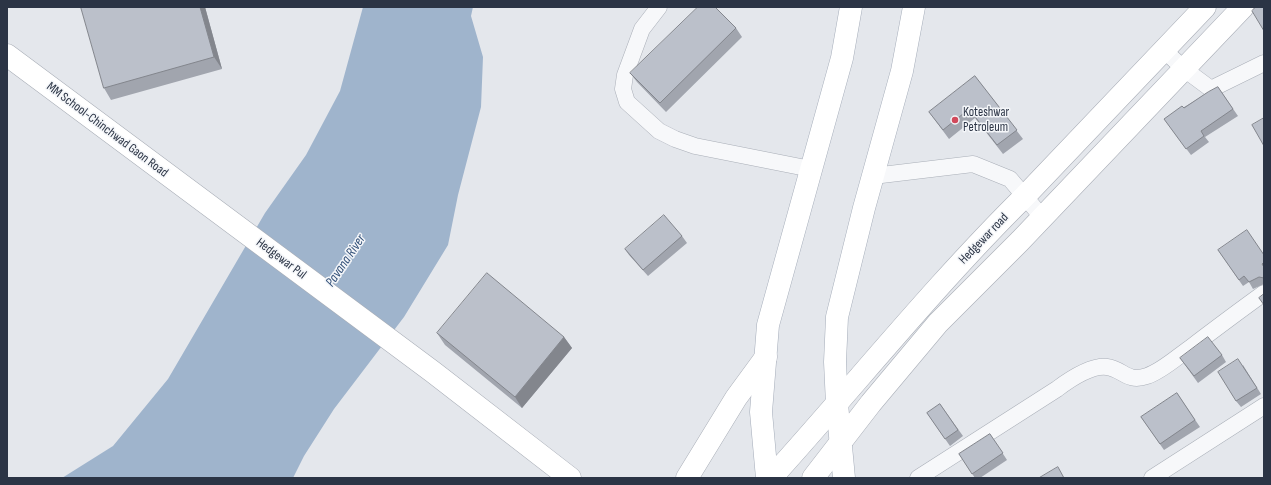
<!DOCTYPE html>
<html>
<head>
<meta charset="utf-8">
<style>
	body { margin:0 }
	#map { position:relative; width:1271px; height:485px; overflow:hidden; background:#e4e7ec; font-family:"Sofia Sans Condensed",sans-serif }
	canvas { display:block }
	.frame { position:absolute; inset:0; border:8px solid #2b3445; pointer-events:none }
</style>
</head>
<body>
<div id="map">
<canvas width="1271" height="485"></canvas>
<div class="frame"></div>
</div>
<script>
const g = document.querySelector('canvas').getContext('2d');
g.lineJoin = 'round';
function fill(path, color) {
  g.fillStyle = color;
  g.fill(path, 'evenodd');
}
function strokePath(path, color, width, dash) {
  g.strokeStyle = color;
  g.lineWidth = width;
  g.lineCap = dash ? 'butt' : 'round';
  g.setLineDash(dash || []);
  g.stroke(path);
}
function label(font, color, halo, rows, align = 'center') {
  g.font = font + ' "Sofia Sans Condensed",sans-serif';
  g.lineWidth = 3;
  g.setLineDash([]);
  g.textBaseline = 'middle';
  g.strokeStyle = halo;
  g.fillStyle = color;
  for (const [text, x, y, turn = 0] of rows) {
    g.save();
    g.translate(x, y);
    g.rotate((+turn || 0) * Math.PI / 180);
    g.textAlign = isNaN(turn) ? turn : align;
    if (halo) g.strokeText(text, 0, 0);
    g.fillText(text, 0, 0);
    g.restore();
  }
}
const water = new Path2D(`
	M 363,7 L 473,7 L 471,16 L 483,57 L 481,107 L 458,195 L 448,245 L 404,317 L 334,409 L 304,456 L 293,478 L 62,478 L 113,446 L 168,379 L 265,213 L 306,155 L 340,91 Z`);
const minor = new Path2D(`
	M 659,7 L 642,29 L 625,75 L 623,89 L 627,102 L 659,131 L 675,139 L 695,146 L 811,169
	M 1164,50 L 1184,69 L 1211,89 L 1264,63
	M 873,176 L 973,164 L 1010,179 L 1042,217
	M 918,478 L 1057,389 C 1069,380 1091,365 1107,367 C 1123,369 1127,383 1147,376 C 1162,371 1177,357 1190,348 C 1215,329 1239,311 1264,293
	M 1152,478 L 1264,406`);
const secondary = new Path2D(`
	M 7,55 L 433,372 L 570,478
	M 687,478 L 736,398 L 766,357
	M 771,478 C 856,384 935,285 1025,196 L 1205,7
	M 813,478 L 871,403 L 938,323 L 1020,241 L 1243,7`);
const primary = new Path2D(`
	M 767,478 L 761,412 L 768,325 L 842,58 L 851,7
	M 844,478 L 837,404 L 835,362 L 837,317 L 864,208 L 902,71 L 914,7`);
const wall = new Path2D(`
	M 81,7 L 205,7 L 222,69 L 111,100 L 104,88 Z
	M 736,28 L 742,37 L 666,112 L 637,82 L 630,73 Z
	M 975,76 L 1023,139 L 1003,154 L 975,118 L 949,139 L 929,112 Z
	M 1218,87 L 1238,116 L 1205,137 L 1209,142 L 1191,155 L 1164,119 Z
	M 682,236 L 687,243 L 648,276 L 629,255 L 625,249 Z
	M 1218,250 L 1264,255 L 1264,284 L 1253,289 L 1249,282 L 1243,286 Z
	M 437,333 L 564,337 L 572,348 L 522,408 L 445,345 Z
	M 1222,355 L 1226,362 L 1198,383 L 1180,358 Z
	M 1243,365 L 1261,394 L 1241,407 L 1236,401 Z
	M 1177,393 L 1200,427 L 1164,450 L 1141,417 Z
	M 940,404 L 963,436 L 950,446 L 927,413 Z
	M 990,434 L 1007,460 L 980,478 L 975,478 L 959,454 Z`);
const shadedWall = new Path2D(`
	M 200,7 L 205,7 L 222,69 L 214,57 Z
	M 564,337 L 572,348 L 522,408 L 515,397 Z`);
const building = new Path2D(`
	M 81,7 L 200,7 L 214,57 L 104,88 Z
	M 698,7 L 715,7 L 736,28 L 660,103 L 630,73 Z
	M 1256,7 L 1264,7 L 1264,31 L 1252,11 Z
	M 975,76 L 1017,130 L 997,145 L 969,109 L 943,130 L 929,112 Z
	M 1218,87 L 1233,109 L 1201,131 L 1204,136 L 1186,149 L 1164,119 L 1182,106 L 1184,108 L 1208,92 Z
	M 1264,118 L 1264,146 L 1252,125 Z
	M 664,215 L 682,236 L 643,270 L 625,249 Z
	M 1247,230 L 1264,255 L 1264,262 L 1262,264 L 1264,267 L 1264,278 L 1259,277 L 1249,282 L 1244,276 L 1239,280 L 1218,250 Z
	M 487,273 L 564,337 L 515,397 L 437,333 Z
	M 1264,294 L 1264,305 L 1259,298 Z
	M 1208,337 L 1222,355 L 1194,376 L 1180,358 Z
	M 1238,359 L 1257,388 L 1236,401 L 1218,372 Z
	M 1177,393 L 1195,420 L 1160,444 L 1141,417 Z
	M 940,404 L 958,430 L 945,439 L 927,413 Z
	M 990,434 L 1003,453 L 972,474 L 959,454 Z
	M 1058,467 L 1064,478 L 1039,478 Z`);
const markers = [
	[955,120,4,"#d1495b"]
];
const poiNames = [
	["Koteshwar",963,113],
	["Petroleum",963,128]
];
const streetNames = [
	["MM School-Chinchwad Gaon Road",107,130,37],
	["Hedgewar road",984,239,-46],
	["Hedgewar Pul",281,259,37]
];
const waterNames = [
	["Pavana River",346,261,-56]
];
fill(water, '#9fb4cc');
strokePath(minor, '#a9aeb7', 17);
strokePath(secondary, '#a9aeb7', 23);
strokePath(primary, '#a3abb8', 23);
strokePath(minor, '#f7f8fa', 16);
strokePath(secondary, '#fff', 22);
strokePath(primary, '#fff', 22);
fill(wall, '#a1a5ae');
fill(shadedWall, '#83868d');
fill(building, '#bbc0ca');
strokePath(building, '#83868d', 1);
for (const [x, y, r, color] of markers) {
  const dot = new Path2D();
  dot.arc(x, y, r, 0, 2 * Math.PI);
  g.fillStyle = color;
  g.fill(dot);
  strokePath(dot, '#f4f6f9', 1.5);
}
label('13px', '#2b3445', '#f4f6f9', poiNames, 'left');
label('13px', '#2b3445', '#f4f6f9', streetNames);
label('italic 14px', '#34527a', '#f4f6f9', waterNames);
</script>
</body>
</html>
